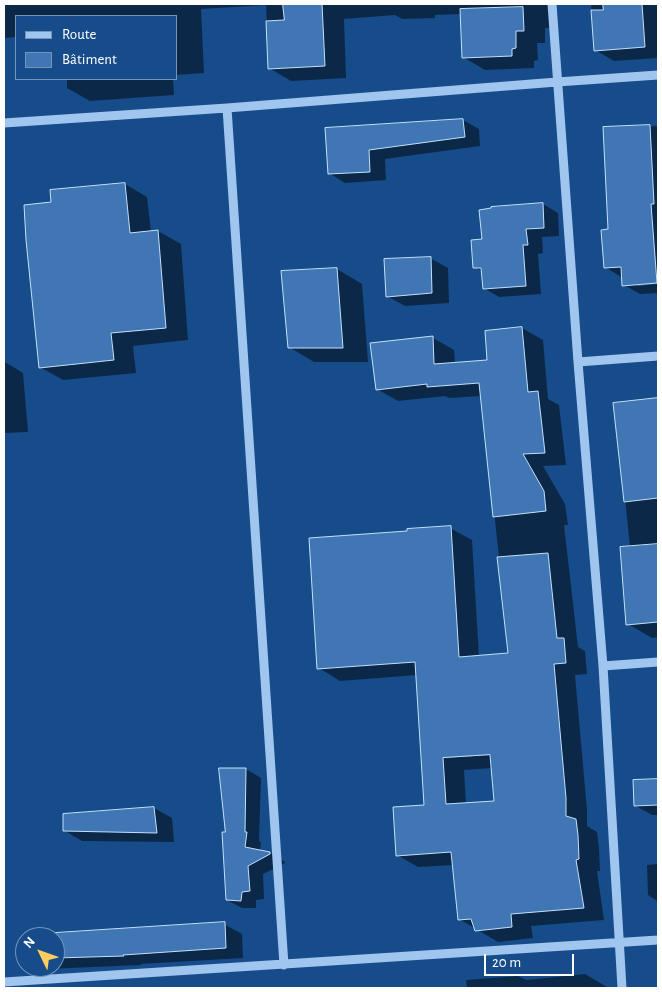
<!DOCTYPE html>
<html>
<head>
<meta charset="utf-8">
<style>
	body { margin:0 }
	#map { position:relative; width:662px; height:992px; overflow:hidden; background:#174c8a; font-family:"Alegreya Sans",sans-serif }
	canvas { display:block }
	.frame { position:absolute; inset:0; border:5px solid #fff; pointer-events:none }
	.legend { position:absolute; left:15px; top:15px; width:162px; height:65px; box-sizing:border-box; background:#174c8a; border:1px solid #7494b9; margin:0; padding:6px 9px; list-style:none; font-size:15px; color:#fff }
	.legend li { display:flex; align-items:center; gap:10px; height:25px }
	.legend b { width:25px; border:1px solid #7494b9 }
	.north { position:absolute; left:15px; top:927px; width:50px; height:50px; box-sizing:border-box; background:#174c8a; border:1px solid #7494b9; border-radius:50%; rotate:312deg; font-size:14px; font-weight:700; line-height:20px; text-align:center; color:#fff }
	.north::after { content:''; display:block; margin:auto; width:18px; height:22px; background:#ffcd5d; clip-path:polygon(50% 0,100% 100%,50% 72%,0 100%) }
	.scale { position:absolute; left:484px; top:954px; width:90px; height:22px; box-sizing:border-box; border:2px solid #fff; border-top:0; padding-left:6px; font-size:15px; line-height:18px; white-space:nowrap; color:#fff; -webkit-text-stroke:4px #174c8a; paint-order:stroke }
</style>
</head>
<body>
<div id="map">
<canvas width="662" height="992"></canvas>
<div class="frame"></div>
<ul class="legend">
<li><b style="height:6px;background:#a0c5ee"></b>Route</li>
<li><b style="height:14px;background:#3f76b3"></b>Bâtiment</li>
</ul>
<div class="north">N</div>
<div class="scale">20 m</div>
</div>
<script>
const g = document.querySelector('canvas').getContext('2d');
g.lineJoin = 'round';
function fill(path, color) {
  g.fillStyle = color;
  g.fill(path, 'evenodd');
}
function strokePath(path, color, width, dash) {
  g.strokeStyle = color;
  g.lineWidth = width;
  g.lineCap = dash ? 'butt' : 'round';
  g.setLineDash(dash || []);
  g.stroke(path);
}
const shadow = new Path2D(`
	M 4,4 L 549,4 L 550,28 L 545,28 L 545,43 L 537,43 L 538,60 L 534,61 L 534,68 L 485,70 L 463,57 L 462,14 L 435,15 L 435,18 L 402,19 L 395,15 L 344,19 L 346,78 L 291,81 L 269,68 L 266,5 L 201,9 L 204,73 L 176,75 L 176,16 L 16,16 L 16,37 L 4,38 Z
	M 591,4 L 658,4 L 658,58 L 614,61 L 595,50 Z
	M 67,79 L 173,79 L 174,95 L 90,101 L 67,88 Z
	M 463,120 L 479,129 L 480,146 L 385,159 L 386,180 L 345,183 L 329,173 L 326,129 Z
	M 658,126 L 658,282 L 637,283 L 637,286 L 658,284 L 658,293 L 640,294 L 624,285 L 623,276 L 621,277 L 605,267 L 609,230 L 604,128 Z
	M 125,184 L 147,197 L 151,232 L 158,231 L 181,244 L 188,340 L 133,346 L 136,373 L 63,380 L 40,367 L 52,204 Z
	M 543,204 L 558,213 L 559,236 L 542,237 L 543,253 L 538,254 L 541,294 L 499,297 L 484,288 L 483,272 L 475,267 L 484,240 Z
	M 430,258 L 448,268 L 449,303 L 405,306 L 387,296 Z
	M 337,269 L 362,284 L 368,362 L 314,362 L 289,347 L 283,272 Z
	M 522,328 L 543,340 L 548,399 L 559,405 L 566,465 L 543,466 L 565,504 L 568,525 L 564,525 L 578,647 L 585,651 L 587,674 L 575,675 L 587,810 L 587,826 L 597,832 L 599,848 L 600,871 L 597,871 L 604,920 L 531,926 L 533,938 L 498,942 L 459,919 L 454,865 L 418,867 L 397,855 L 425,806 L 417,675 L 340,681 L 319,668 L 450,528 L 472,540 L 479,657 L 509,654 L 482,396 L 449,398 L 445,396 L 398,401 L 377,389 L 372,344 L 433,338 L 454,350 L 455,363 L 489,361 ZM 493,768 L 496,802 L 466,804 L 464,770 Z
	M 5,362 L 23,373 L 28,432 L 4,433 L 4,363 Z
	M 658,399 L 658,637 L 652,638 L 628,624 L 630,547 L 615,404 Z
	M 246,769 L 261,778 L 259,841 L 261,842 L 260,851 L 270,853 L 285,862 L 285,863 L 263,874 L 264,899 L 256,900 L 256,908 L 242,908 L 227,900 L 226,834 Z
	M 658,780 L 658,815 L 652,815 L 636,806 L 635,781 Z
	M 154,808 L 172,818 L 174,842 L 82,841 L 65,831 Z
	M 658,864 L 658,901 L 657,901 L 648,895 L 647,865 Z
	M 224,924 L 242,934 L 243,958 L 141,964 L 141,965 L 46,969 L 44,967 L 55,967 L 55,937 L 27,937 Z
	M 585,974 L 607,987 L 607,988 L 467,988 L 466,980 L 518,976 L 526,980 Z`);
const building = new Path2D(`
	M 283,4 L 322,4 L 325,66 L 268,69 L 266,21 L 284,20 Z
	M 603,4 L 642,4 L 645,47 L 594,51 L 591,10 L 603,10 Z
	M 523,7 L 524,31 L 516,31 L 516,48 L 512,49 L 512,56 L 462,58 L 460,9 Z
	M 463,119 L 465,137 L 369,150 L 370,172 L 328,174 L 325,128 Z
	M 650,125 L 654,204 L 651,204 L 657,283 L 622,286 L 621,267 L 604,268 L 601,230 L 608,229 L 603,127 Z
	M 125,183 L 130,233 L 158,230 L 166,328 L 111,333 L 114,360 L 39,368 L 26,240 L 24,205 L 51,202 L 50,190 Z
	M 543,203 L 544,228 L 526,229 L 528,245 L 523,245 L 526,286 L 483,289 L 481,268 L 473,268 L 471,240 L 482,239 L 479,210 L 491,208 L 491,207 Z
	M 431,257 L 432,293 L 386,297 L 384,259 Z
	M 337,268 L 343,348 L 288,348 L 281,271 Z
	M 522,327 L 528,392 L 538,391 L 545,453 L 523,454 L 544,491 L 546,511 L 493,517 L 479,383 L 427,387 L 427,384 L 376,390 L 370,343 L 433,336 L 434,364 L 487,360 L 485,331 Z
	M 658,398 L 658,498 L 624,502 L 613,403 Z
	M 451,526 L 459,657 L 508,653 L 497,557 L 548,553 L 557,638 L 564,638 L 566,663 L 554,664 L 566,798 L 566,816 L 576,819 L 578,835 L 579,859 L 576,860 L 584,908 L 511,914 L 512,927 L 475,931 L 471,919 L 458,920 L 451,852 L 396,856 L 393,807 L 424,805 L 415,662 L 317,669 L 309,538 L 407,531 L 407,529 ZM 490,755 L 494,801 L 446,804 L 443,758 Z
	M 658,544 L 658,622 L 626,625 L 620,547 Z
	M 219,768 L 246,768 L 245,832 L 247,832 L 245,847 L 270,852 L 270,854 L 248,866 L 250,891 L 242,892 L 241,901 L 226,900 L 222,832 L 225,832 Z
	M 658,779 L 658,805 L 634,806 L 633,780 Z
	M 154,807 L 157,833 L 63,831 L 63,814 Z
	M 225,922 L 226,948 L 123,955 L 124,956 L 55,958 L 55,933 Z`);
const minor = new Path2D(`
	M 552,4 L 578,362 L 603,666 L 622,988
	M 227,108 L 284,965
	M 4,123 L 227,108 L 557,82 L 658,75
	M 578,362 L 658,356
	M 603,666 L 658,662
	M 4,982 L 658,940`);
fill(shadow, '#0007');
fill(building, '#3f76b3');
strokePath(building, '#c6dffa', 1);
strokePath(minor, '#a0c5ee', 9);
</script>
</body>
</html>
